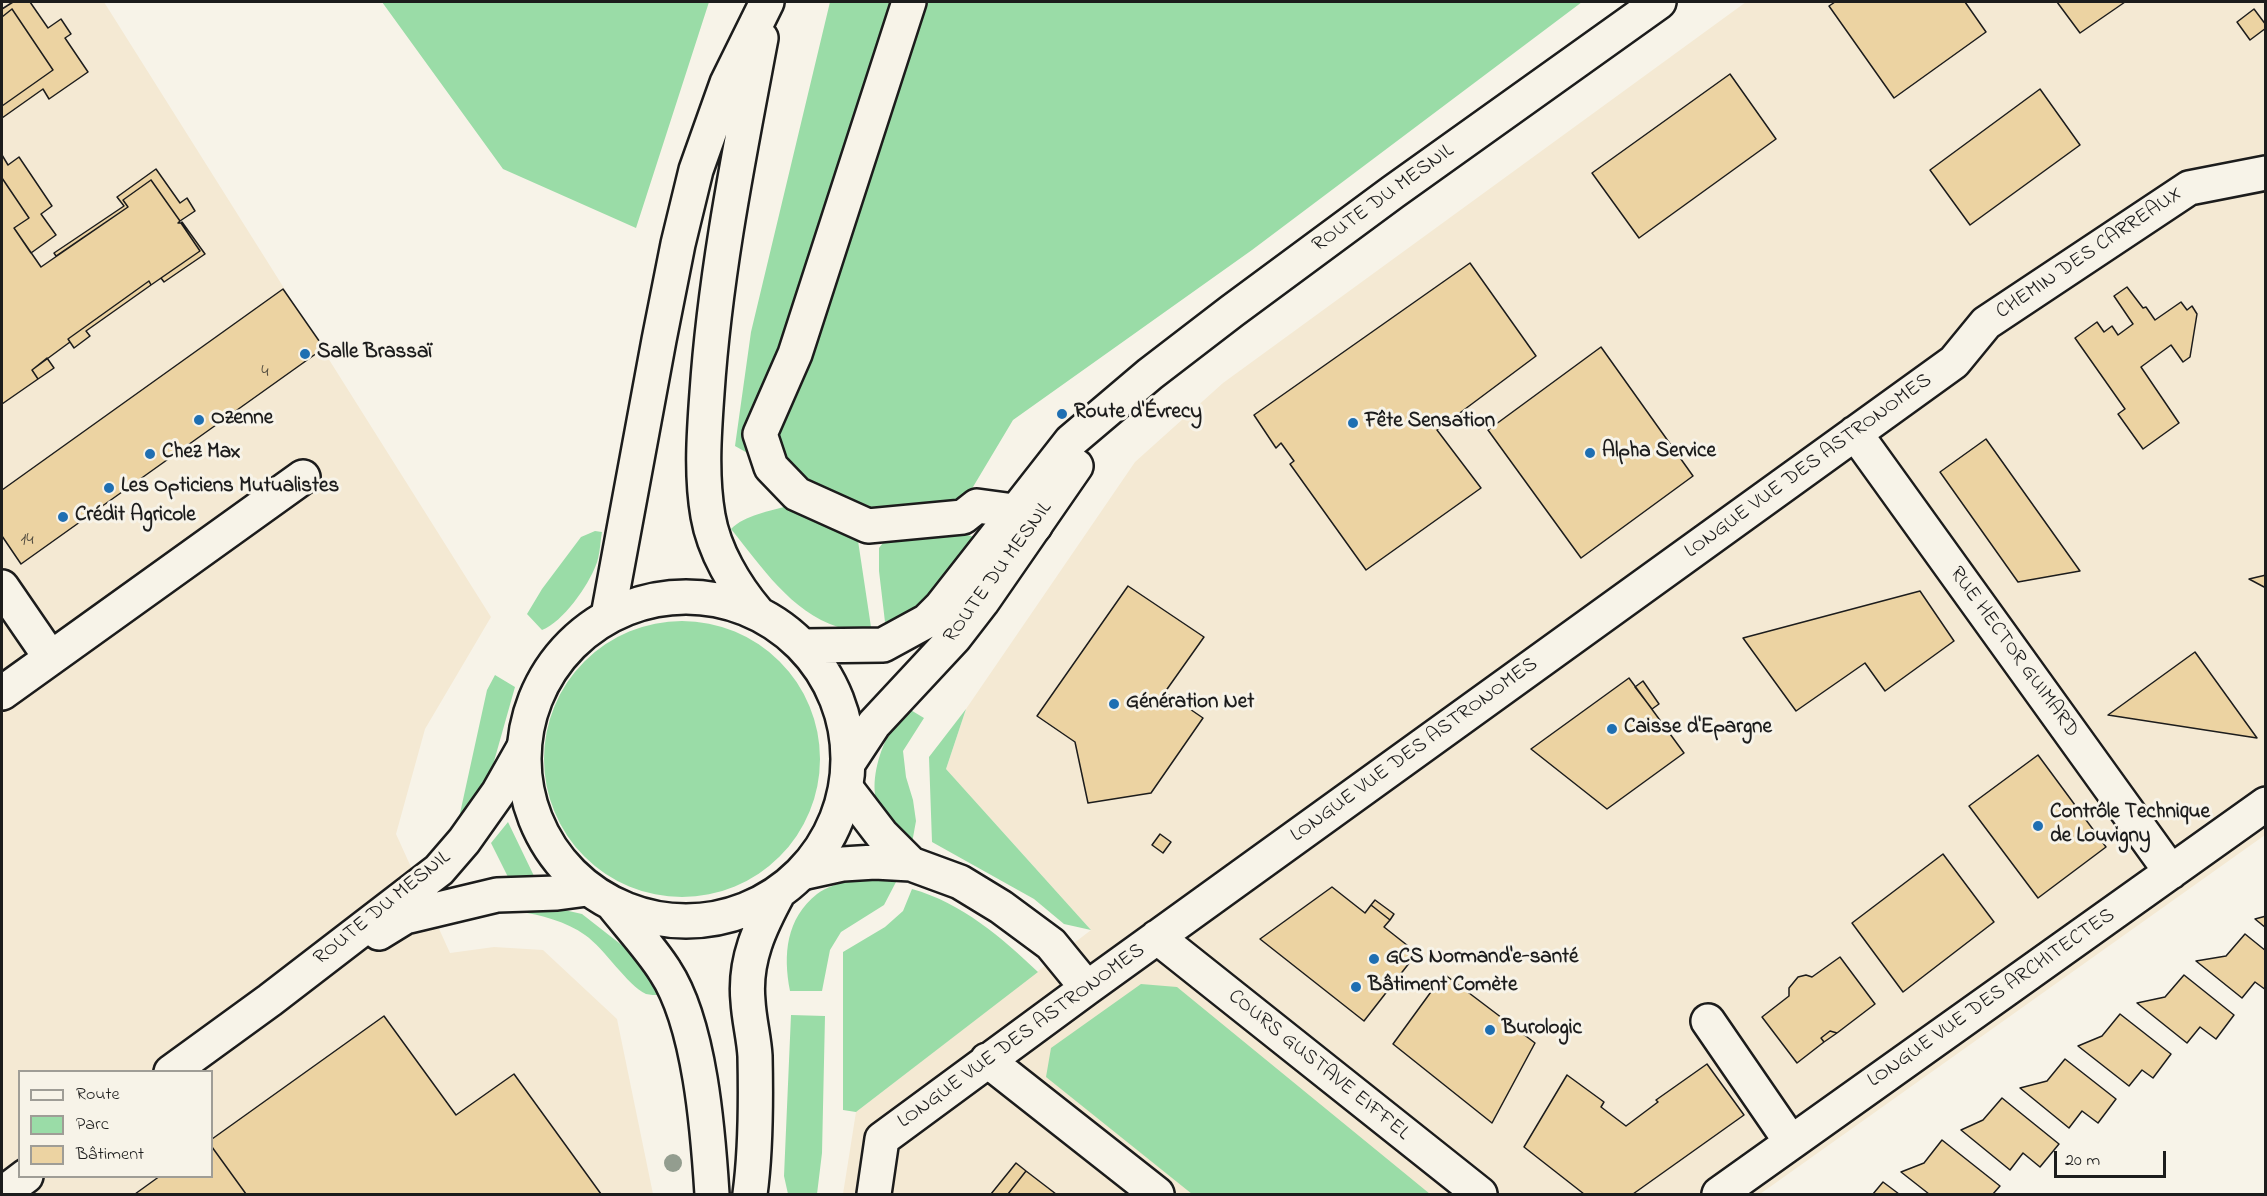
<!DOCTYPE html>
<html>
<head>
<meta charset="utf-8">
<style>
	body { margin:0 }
	#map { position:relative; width:2267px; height:1196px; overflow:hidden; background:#f7f3e8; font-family:"Indie Flower",sans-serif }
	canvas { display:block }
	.frame { position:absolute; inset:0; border:3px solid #1c1c1c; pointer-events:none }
	.legend { position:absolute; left:18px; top:1070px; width:195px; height:108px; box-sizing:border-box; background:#f7f3e8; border:2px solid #9f9d96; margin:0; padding:8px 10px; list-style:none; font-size:18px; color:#1c1c1c }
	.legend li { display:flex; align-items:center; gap:12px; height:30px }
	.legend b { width:30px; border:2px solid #9f9d96 }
	.scale { position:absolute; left:2054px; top:1151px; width:112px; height:27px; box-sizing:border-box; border:3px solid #1c1c1c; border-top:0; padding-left:8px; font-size:18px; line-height:21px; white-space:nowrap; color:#1c1c1c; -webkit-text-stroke:4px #f7f3e8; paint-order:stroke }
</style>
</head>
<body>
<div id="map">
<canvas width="2267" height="1196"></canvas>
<div class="frame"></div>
<ul class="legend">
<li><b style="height:8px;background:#f7f3e8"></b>Route</li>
<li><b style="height:16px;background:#9adca7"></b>Parc</li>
<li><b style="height:16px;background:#ecd3a2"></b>Bâtiment</li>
</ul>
<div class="scale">20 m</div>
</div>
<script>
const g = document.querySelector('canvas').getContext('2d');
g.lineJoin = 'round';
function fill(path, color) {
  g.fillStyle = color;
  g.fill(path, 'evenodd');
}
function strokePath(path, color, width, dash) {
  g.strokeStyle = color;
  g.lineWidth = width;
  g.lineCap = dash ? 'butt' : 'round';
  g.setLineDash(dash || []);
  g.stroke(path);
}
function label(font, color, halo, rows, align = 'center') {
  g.font = font + ' "Indie Flower",sans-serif';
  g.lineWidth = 6;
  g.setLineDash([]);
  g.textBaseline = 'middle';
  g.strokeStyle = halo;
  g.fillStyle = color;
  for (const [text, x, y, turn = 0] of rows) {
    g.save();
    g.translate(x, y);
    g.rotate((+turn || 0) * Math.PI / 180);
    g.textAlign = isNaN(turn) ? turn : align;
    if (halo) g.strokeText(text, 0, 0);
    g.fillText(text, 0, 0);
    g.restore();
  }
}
const built = new Path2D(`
	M 2,2 L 104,2 L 491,617 L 425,729 L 396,834 L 450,953 L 494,947 L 543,950 L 617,1019 L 653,1194 L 2,1194 ZM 20,1072 L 212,1072 L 212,1176 L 20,1176 Z
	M 1746,2 L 2265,2 L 2265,835 L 1760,1194 L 843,1194 L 856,1112 L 1091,930 L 946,769 L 966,709 L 1135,462 L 1223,383 Z`);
const green = new Path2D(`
	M 382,2 L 709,2 L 636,228 L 503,169 Z
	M 830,2 L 1582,2 L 1252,250 L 1013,420 L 967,497 L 907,512 L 847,509 L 735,446 L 751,332 Z
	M 788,506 L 808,512 L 832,530 L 857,534 L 871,627 C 861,628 847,630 838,627 C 791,612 761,566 731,529 C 745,515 770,511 788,506 Z
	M 947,529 L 974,537 L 967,552 L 957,568 L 912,614 L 885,622 L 879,571 L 879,548 L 886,539 Z
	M 595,531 L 602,532 C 600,543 600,556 596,565 C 588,586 563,622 542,630 L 527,614 L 542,589 L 581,537 Z
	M544 759a138 138 0 1 1 276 0a138 138 0 1 1-276 0Z
	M 495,675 L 515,687 L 491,772 L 464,822 L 459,818 L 487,690 Z
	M 909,709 L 924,718 L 903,751 L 906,777 L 913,800 L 916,821 L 912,843 C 904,837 878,808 876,799 C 871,779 880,748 891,731 C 896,723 903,716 909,709 Z
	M 966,709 L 946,769 L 1091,930 L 1064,924 L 1034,899 L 932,842 L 929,757 Z
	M 508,822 L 534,876 L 509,879 L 491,843 Z
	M 851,879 L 893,879 L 896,882 L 884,905 L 841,932 L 830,950 L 822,991 L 790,991 C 783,954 786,919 817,894 C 826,887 841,883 851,879 Z
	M 912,889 C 962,903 1001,937 1038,972 L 856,1112 L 843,1110 L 843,952 L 885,927 L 903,911 Z
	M 520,904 L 551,907 L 582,914 L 628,950 L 660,995 C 655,995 650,995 646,994 C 627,985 605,949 585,935 C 567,922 540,914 518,912 Z
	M 1141,984 L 1177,987 L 1430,1194 L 1192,1194 L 1046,1077 L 1051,1048 Z
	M 791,1015 L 825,1016 L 822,1153 L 817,1194 L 788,1194 L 784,1176 Z`);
const building = new Path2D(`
	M 13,2 L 30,2 L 48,28 L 61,19 L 71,34 L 65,38 L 88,72 L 49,99 L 43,89 L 2,118 L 2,106 L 53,70 L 12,9 L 2,17 L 2,9 Z
	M 1835,2 L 1965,2 L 1986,32 L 1894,98 L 1829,6 Z
	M 2057,2 L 2125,2 L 2080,33 Z
	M 12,9 L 53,70 L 2,106 L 2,17 Z
	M 2254,9 L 2266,25 L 2266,28 L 2250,40 L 2237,22 Z
	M 1730,74 L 1776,139 L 1639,238 L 1592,173 Z
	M 2040,89 L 2080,145 L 1970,225 L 1930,170 Z
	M 2,155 L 8,165 L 19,157 L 52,206 L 41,214 L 56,235 L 31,253 L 14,228 L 29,218 L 2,178 Z
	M 156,169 L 180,203 L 187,198 L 195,211 L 180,221 L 151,180 L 123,200 L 128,207 L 56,256 L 54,253 L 124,206 L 117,197 Z
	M 2,178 L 29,218 L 14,228 L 41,267 L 128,207 L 123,200 L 151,180 L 180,221 L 178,223 L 181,223 L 200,251 L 151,285 L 149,281 L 68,339 L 70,342 L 32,370 L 38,379 L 2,404 Z
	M 182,222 L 205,254 L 164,282 L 161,278 L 200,251 L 181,223 Z
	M 1470,263 L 1536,356 L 1437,430 L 1481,488 L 1366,570 L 1290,464 L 1294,461 L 1281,443 L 1276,448 L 1254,415 Z
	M 149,281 L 151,285 L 86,331 L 90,336 L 74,348 L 68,339 Z
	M 2127,287 L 2143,308 L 2146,307 L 2155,320 L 2181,302 L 2187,310 L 2192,306 L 2197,314 L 2190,357 L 2183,362 L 2171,345 L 2141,367 L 2179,423 L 2143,449 L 2118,414 L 2125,409 L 2075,338 L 2097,322 L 2104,332 L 2112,326 L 2118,335 L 2133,324 L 2114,296 Z
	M 283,289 L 324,348 L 21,564 L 2,536 L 2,490 Z
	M 1601,347 L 1693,476 L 1581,558 L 1488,430 Z
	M 47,358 L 54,368 L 38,379 L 32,370 Z
	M 1986,439 L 2080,571 L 2018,582 L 1940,472 Z
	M 2266,575 L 2266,588 L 2249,579 Z
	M 1128,586 L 1204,637 L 1165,692 L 1203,718 L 1151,793 L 1088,803 L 1075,742 L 1037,716 Z
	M 1920,591 L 1954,641 L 1885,691 L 1865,663 L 1796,711 L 1743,638 Z
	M 2195,652 L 2257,738 L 2108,715 Z
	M 1629,678 L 1684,753 L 1607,809 L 1531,749 Z
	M 1643,681 L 1659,704 L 1652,709 L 1635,687 Z
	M 2038,755 L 2106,847 L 2038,898 L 1969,806 Z
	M 1160,834 L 1171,842 L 1163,853 L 1152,845 Z
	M 1943,854 L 1994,922 L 1903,992 L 1852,923 Z
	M 1332,887 L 1365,913 L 1371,905 L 1390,920 L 1384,927 L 1417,953 L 1364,1021 L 1260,939 Z
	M 1375,900 L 1394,914 L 1390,920 L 1371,905 Z
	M 2266,916 L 2266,928 L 2255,919 Z
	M 2245,934 L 2266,951 L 2266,990 L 2255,982 L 2242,998 L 2196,961 L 2226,956 Z
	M 1840,957 L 1875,1004 L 1837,1033 L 1830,1031 L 1821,1038 L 1824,1042 L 1797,1063 L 1762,1017 L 1789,996 L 1789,988 L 1798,977 L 1806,975 L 1812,977 Z
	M 1444,974 L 1535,1043 L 1492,1123 L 1393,1044 Z
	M 2184,975 L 2234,1015 L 2216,1039 L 2200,1027 L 2187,1043 L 2137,1003 L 2165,997 Z
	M 2120,1014 L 2171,1054 L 2153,1078 L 2142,1070 L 2129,1086 L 2078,1046 L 2102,1036 Z
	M 384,1016 L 456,1115 L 514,1074 L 601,1194 L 246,1194 L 212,1147 L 212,1139 Z
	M 1830,1031 L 1837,1033 L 1824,1042 L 1821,1038 Z
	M 2065,1059 L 2116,1099 L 2098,1123 L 2082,1111 L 2069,1128 L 2020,1088 L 2047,1081 Z
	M 1707,1064 L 1744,1115 L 1633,1194 L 1584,1194 L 1524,1147 L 1567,1075 L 1604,1102 L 1601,1107 L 1626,1126 L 1658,1102 L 1656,1100 Z
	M 2002,1098 L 2059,1144 L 2040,1167 L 2023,1153 L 2010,1170 L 1961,1130 L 1983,1120 Z
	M 1942,1140 L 2000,1186 L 1993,1194 L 1929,1194 L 1901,1172 L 1924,1163 Z
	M 212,1147 L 246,1194 L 135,1194 L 160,1176 L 212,1176 Z
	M 1016,1163 L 1026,1171 L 1008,1194 L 991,1194 Z
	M 1026,1171 L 1056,1194 L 1008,1194 Z
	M 1883,1182 L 1899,1194 L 1873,1194 Z`);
const minor = new Path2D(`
	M 909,2 L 795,354 L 760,434 L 771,467 L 797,494 L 868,526 L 963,517 L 977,506 L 1014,511 L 1035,526
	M 1855,433 L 2171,872
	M 2,587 L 50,657
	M 2,693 L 303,477
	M 846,788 L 882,835 L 911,864
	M 802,873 L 843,864 L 875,862 L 911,864 L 960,882 L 1001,907 L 1051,944 L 1087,988
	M 379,933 L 405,917 L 497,895 L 557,893 L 587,889
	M 1157,937 L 1480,1194
	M 1708,1021 L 1791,1142
	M 987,1060 L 1157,1194
	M 171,1072 L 270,1000 L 439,870 L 464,841 L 498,793 L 524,747
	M 2,1194 L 26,1176
	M 874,1194 L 882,1139 L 1087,988 L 1954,362 L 1986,323 L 2189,188 L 2266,173
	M 1719,1194 L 2266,804`);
const major = new Path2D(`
	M524 759a162 162 0 1 1 324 0a162 162 0 1 1-324 0Z
	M 757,612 C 735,586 714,551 708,516 C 701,476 704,434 707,393 C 715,274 739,155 761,38
	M 608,616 L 659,340 L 678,244 L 696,170 L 727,83 L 767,2
	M 803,646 L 883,645 L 927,621 L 941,607 L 1071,441 L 1150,374 L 1232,311 L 1393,192 L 1659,2
	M 849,762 L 874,724 L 955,637 L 982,602 L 1076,466
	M 614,906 C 630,926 652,950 665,971 C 700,1024 708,1131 712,1194
	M 750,1194 C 756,1150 756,1102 755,1056 C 754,1038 749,1020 748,1001 C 744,960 760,927 779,892`);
const trees = [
	[673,1163]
];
const markers = [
	[305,354,6,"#1f6fb2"],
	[1062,414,6,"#1f6fb2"],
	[199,420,6,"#1f6fb2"],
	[1353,423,6,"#1f6fb2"],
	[1590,453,6,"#1f6fb2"],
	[150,454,6,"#1f6fb2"],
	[109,488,6,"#1f6fb2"],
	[63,517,6,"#1f6fb2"],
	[1114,704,6,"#1f6fb2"],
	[1612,729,6,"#1f6fb2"],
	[2038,826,6,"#1f6fb2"],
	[1374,959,6,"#1f6fb2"],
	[1356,987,6,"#1f6fb2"],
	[1490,1030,6,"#1f6fb2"]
];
const numberNames = [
	["4",265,373],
	["14",27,541]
];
const streetNames = [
	["ROUTE DU MESNIL",1384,199,-36],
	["CHEMIN DES CARREAUX",2090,254,-34],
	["LONGUE VUE DES ASTRONOMES",1809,467,-36],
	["ROUTE DU MESNIL",999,573,-54],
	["RUE HECTOR GUIMARD",2013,653,54],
	["LONGUE VUE DES ASTRONOMES",1415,751,-36],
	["ROUTE DU MESNIL",383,909,-39],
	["LONGUE VUE DES ARCHITECTES",1992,999,-35],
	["LONGUE VUE DES ASTRONOMES",1022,1037,-36],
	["COURS GUSTAVE EIFFEL",1318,1066,39]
];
const poiNames = [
	["Salle Brassaï",317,354],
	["Route d'Évrecy",1074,414],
	["Ozenne",211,420],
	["Fête Sensation",1365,423],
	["Alpha Service",1602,453],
	["Chez Max",162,454],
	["Les Opticiens Mutualistes",121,488],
	["Crédit Agricole",75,517],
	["Génération Net",1126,704],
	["Caisse d'Epargne",1624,729],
	["Contrôle Technique",2050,814],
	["de Louvigny",2050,838],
	["GCS Normand'e-santé",1386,959],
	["Bâtiment Comète",1368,987],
	["Burologic",1502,1030]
];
fill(built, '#f4e9d3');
fill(green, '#9adca7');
fill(building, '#ecd3a2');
strokePath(building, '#1c1c1c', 1.5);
strokePath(minor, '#1c1c1c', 38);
strokePath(major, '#1c1c1c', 38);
strokePath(minor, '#f7f3e8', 33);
strokePath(major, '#f7f3e8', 33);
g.fillStyle = '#939d8f';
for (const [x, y] of trees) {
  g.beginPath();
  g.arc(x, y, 9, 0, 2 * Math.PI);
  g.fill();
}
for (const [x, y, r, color] of markers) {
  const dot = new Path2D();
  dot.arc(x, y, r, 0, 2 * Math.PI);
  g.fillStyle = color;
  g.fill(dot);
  strokePath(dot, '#f7f3e8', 2);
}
label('18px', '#504a3e', null, numberNames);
label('21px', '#1c1c1c', '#f7f3e8', streetNames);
label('bold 21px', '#1c1c1c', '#f7f3e8', poiNames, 'left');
</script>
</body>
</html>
